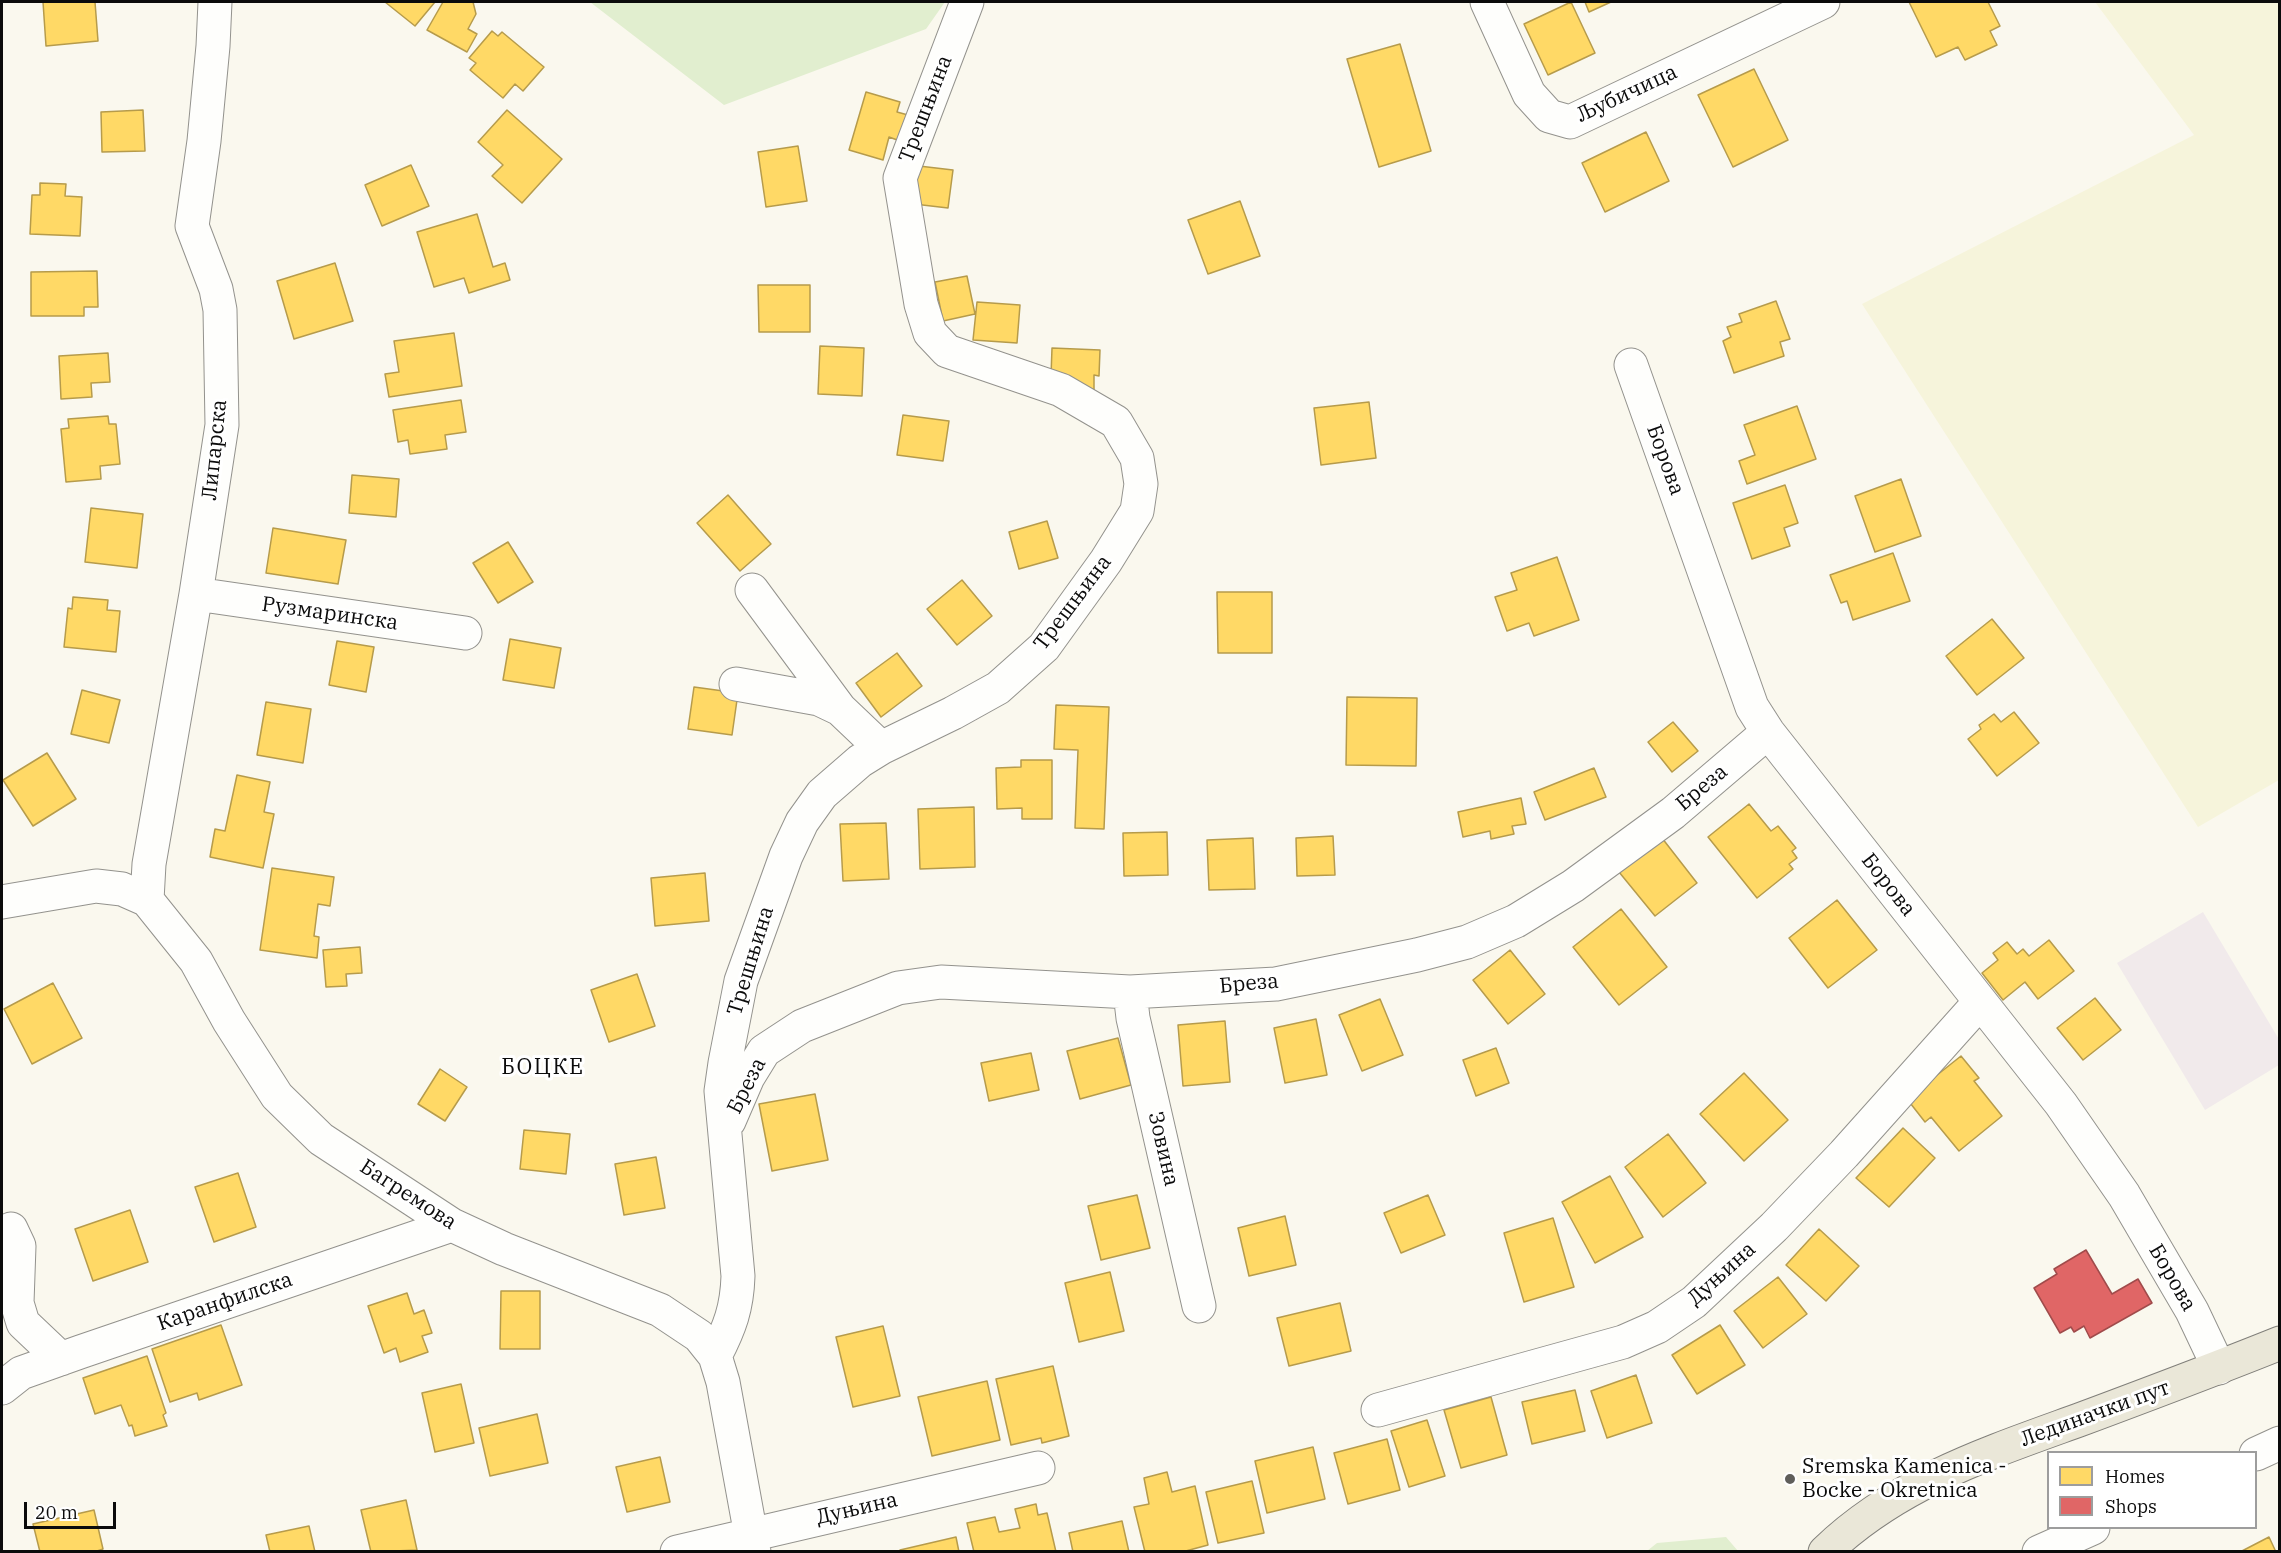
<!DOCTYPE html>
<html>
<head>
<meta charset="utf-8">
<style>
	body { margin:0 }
	#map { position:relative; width:2281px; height:1553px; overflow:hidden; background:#faf8ee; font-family:"IBM Plex Serif",serif }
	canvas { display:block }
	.frame { position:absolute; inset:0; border:3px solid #0b0b0b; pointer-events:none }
	.legend { position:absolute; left:2047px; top:1451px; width:210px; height:78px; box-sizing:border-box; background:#fff; border:2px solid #9d9d9d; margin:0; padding:8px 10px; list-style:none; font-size:18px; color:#0b0b0b }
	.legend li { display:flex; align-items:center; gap:12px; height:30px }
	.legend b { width:30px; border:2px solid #9d9d9d }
	.scale { position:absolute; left:24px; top:1502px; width:92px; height:27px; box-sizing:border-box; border:3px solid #0b0b0b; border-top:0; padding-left:8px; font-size:18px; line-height:21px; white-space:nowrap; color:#0b0b0b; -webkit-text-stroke:4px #fff; paint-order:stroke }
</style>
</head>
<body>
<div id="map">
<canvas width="2281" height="1553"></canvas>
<div class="frame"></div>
<ul class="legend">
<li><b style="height:16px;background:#ffd966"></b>Homes</li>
<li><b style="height:16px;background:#e06666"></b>Shops</li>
</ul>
<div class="scale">20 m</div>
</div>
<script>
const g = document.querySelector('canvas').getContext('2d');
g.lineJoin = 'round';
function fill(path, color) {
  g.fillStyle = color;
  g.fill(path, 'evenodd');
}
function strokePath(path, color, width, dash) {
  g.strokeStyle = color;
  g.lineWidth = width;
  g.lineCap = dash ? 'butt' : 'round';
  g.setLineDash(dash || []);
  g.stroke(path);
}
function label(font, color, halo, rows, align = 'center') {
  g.font = font + ' "IBM Plex Serif",serif';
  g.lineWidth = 6;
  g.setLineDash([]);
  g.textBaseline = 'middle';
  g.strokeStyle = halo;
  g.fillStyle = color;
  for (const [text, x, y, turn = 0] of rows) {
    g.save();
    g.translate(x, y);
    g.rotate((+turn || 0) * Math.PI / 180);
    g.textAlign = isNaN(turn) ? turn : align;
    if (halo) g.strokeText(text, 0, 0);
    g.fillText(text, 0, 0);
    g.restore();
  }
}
const industrial = new Path2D(`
	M 2203,912 L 2280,1041 L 2279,1065 L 2205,1110 L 2117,963 Z`);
const farmland = new Path2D(`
	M 2095,2 L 2279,2 L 2279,780 L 2198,827 L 1862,304 L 2194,135 Z`);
const green = new Path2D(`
	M 590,2 L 945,2 L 926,29 L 724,105 Z
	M 1726,1537 L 1738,1551 L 1647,1551 L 1657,1543 Z`);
const homes = new Path2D(`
	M 43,2 L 95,2 L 98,41 L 46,46 Z
	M 385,2 L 435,2 L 415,26 Z
	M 443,2 L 473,2 L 476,14 L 468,29 L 477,34 L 467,52 L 427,30 Z
	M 1571,2 L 1595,53 L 1548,75 L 1524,24 Z
	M 1585,2 L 1611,2 L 1589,12 Z
	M 1909,2 L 1988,2 L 2000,26 L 1990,31 L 1997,45 L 1965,60 L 1958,47 L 1936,57 Z
	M 492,31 L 498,36 L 502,32 L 544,67 L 523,91 L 515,84 L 503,98 L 470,70 L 476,63 L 469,58 Z
	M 1400,44 L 1431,151 L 1379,167 L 1347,59 Z
	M 1754,69 L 1788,140 L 1733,167 L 1698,95 Z
	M 866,92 L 900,102 L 897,112 L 908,115 L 900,141 L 889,137 L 883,160 L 849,150 Z
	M 143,110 L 145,151 L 102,152 L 101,112 Z
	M 507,110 L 562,159 L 522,203 L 492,176 L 503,165 L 478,142 Z
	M 1646,132 L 1669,181 L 1605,212 L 1582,163 Z
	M 798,146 L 807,201 L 766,207 L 758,152 Z
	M 411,165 L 429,206 L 382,226 L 365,185 Z
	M 919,166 L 953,170 L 948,208 L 914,204 Z
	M 40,183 L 66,184 L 65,196 L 82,197 L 80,236 L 30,234 L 32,195 L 40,195 Z
	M 1240,201 L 1260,256 L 1208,274 L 1188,220 Z
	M 477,214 L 493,267 L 505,263 L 510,280 L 469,293 L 464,278 L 434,287 L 417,232 Z
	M 335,263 L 353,321 L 294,339 L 277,281 Z
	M 97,271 L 98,307 L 84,307 L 84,316 L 31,316 L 31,272 Z
	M 967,276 L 975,314 L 943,321 L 935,282 Z
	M 758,285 L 810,285 L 810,332 L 759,332 Z
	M 1776,301 L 1790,339 L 1780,342 L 1784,356 L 1734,373 L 1723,341 L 1731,337 L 1727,327 L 1742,322 L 1739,314 Z
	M 977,302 L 1020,305 L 1017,343 L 973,340 Z
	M 454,333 L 462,386 L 389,397 L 385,374 L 399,372 L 394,341 Z
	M 820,346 L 864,348 L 862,396 L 818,394 Z
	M 1052,348 L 1100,350 L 1099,376 L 1094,375 L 1094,394 L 1051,376 Z
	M 108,353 L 110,382 L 91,383 L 92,397 L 61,399 L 59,356 Z
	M 461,400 L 466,432 L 445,435 L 447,449 L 410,454 L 408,440 L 398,442 L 393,410 Z
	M 1369,402 L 1376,458 L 1321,465 L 1314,408 Z
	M 1797,406 L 1816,459 L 1747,484 L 1739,461 L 1755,455 L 1744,425 Z
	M 903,415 L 949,421 L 943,461 L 897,455 Z
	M 108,416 L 109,424 L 116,424 L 120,464 L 100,466 L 101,479 L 66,482 L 61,429 L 69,428 L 68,419 Z
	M 352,475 L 399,479 L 396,517 L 349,513 Z
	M 1901,479 L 1921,536 L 1875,552 L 1855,496 Z
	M 1785,485 L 1798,523 L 1784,528 L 1790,546 L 1752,559 L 1733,503 Z
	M 728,495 L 771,544 L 740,571 L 697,523 Z
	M 91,508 L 143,514 L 137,568 L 85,562 Z
	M 1047,521 L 1058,558 L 1019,569 L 1009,532 Z
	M 273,528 L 346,540 L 338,584 L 266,573 Z
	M 508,542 L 533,582 L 498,603 L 473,563 Z
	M 1893,553 L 1910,601 L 1853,620 L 1847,601 L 1841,603 L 1830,575 Z
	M 1557,557 L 1579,620 L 1534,636 L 1529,623 L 1507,631 L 1495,597 L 1517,590 L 1511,573 Z
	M 962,580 L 992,616 L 957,645 L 927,609 Z
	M 1217,592 L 1272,592 L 1272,653 L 1218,653 Z
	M 73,597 L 108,600 L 107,610 L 120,611 L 116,652 L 64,647 L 68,608 L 72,609 Z
	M 1992,619 L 2024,658 L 1977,695 L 1946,656 Z
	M 510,639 L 561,648 L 554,688 L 503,680 Z
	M 337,641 L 374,647 L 366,692 L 329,685 Z
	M 897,653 L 922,686 L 881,717 L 856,683 Z
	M 694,687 L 738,693 L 732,735 L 688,729 Z
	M 82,690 L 120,700 L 109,743 L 71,734 Z
	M 1347,697 L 1417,698 L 1416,766 L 1346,765 Z
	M 266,702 L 311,709 L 303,763 L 257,755 Z
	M 1056,705 L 1109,707 L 1104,829 L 1075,828 L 1078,750 L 1054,749 Z
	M 2014,712 L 2039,743 L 1997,776 L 1968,739 L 1981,729 L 1979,725 L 1994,714 L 2001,722 Z
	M 1673,722 L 1698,751 L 1672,772 L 1648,742 Z
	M 47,753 L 76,799 L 33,826 L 3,780 Z
	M 1021,760 L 1052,760 L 1052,819 L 1022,819 L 1022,808 L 997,809 L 996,768 L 1021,767 Z
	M 1594,768 L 1606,797 L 1545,820 L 1534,792 Z
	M 237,775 L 270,782 L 264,812 L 274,814 L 263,868 L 210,857 L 215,829 L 225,831 Z
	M 1521,798 L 1526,824 L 1512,826 L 1514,834 L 1491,839 L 1490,831 L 1463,837 L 1458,812 Z
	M 1749,804 L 1771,831 L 1778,826 L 1796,848 L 1792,851 L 1797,858 L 1789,864 L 1793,869 L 1757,898 L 1708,837 Z
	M 974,807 L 975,867 L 920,869 L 918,809 Z
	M 886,823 L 889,879 L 843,881 L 840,824 Z
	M 1167,832 L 1168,875 L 1124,876 L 1123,833 Z
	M 1333,836 L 1335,875 L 1297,876 L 1296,838 Z
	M 1253,838 L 1255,889 L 1209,890 L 1207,840 Z
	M 1662,838 L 1697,883 L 1655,916 L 1619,872 Z
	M 272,868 L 334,877 L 330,906 L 318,904 L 314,936 L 319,937 L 317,958 L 260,950 Z
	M 705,873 L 709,921 L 655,926 L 651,878 Z
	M 1837,900 L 1877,950 L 1828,988 L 1789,938 Z
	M 1621,909 L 1667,967 L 1619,1005 L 1573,947 Z
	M 2049,940 L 2074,971 L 2038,999 L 2025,982 L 2003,1000 L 1982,973 L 1998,960 L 1993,953 L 2007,942 L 2017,954 L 2023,949 L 2029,956 Z
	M 360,947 L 362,973 L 346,974 L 347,986 L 326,987 L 323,950 Z
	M 1510,950 L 1545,994 L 1508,1024 L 1473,980 Z
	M 637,974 L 655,1026 L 609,1042 L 591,990 Z
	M 53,983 L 82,1038 L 32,1064 L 4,1009 Z
	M 2095,998 L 2121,1030 L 2083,1060 L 2057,1028 Z
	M 1380,999 L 1403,1055 L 1362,1071 L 1339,1015 Z
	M 1316,1019 L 1327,1075 L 1285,1083 L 1274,1028 Z
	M 1225,1021 L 1230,1082 L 1183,1086 L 1178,1025 Z
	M 1118,1038 L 1131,1085 L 1080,1099 L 1067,1051 Z
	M 1496,1048 L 1509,1083 L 1476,1096 L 1463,1060 Z
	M 1031,1053 L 1039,1090 L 989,1101 L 981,1063 Z
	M 1961,1056 L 1979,1078 L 1974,1081 L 2002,1116 L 1959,1151 L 1931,1117 L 1925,1122 L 1907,1099 Z
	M 440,1069 L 467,1087 L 445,1121 L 418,1104 Z
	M 1744,1073 L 1788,1120 L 1744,1161 L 1700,1114 Z
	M 815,1094 L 828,1160 L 772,1171 L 759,1104 Z
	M 1903,1128 L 1935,1158 L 1889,1207 L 1856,1178 Z
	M 524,1130 L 570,1134 L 566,1174 L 520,1169 Z
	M 1668,1134 L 1706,1183 L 1663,1217 L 1625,1167 Z
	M 656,1157 L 665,1208 L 624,1215 L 615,1164 Z
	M 238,1173 L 256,1227 L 214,1242 L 195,1187 Z
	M 1610,1176 L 1643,1237 L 1595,1263 L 1562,1202 Z
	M 1137,1195 L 1150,1248 L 1101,1260 L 1088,1206 Z
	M 1428,1195 L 1445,1235 L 1401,1253 L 1384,1213 Z
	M 130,1210 L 148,1262 L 93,1281 L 75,1229 Z
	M 1285,1216 L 1296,1265 L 1249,1276 L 1238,1228 Z
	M 1553,1218 L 1574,1287 L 1524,1302 L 1504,1233 Z
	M 1819,1229 L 1859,1266 L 1826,1301 L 1786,1265 Z
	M 1110,1272 L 1124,1331 L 1079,1342 L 1065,1283 Z
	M 1778,1277 L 1807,1314 L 1763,1348 L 1734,1311 Z
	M 501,1291 L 540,1291 L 540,1349 L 500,1349 Z
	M 407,1293 L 414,1314 L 424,1310 L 432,1333 L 422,1336 L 428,1352 L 400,1362 L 396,1348 L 384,1353 L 368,1306 Z
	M 1340,1303 L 1351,1351 L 1289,1366 L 1277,1318 Z
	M 221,1325 L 242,1385 L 199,1400 L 197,1393 L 170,1402 L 152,1349 Z
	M 1720,1325 L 1745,1365 L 1697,1394 L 1672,1355 Z
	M 883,1326 L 900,1396 L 853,1407 L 836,1337 Z
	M 147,1356 L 166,1413 L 163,1415 L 167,1426 L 135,1436 L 132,1425 L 129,1426 L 121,1405 L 95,1414 L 83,1378 Z
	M 1053,1366 L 1069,1436 L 1042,1443 L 1041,1438 L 1011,1445 L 996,1379 Z
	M 1636,1375 L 1652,1423 L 1607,1438 L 1591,1391 Z
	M 987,1381 L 1000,1440 L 932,1456 L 918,1397 Z
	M 461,1384 L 474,1443 L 435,1452 L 422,1393 Z
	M 1575,1390 L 1585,1431 L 1532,1444 L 1522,1402 Z
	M 1491,1397 L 1507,1455 L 1461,1468 L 1444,1410 Z
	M 537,1414 L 548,1463 L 490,1476 L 479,1428 Z
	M 1427,1420 L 1445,1476 L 1409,1487 L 1391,1431 Z
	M 1387,1439 L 1400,1490 L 1348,1504 L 1334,1453 Z
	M 1313,1447 L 1325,1499 L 1267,1513 L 1255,1461 Z
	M 660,1457 L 670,1502 L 627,1512 L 616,1467 Z
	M 1167,1472 L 1172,1492 L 1195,1486 L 1208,1545 L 1182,1552 L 1145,1552 L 1134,1507 L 1149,1504 L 1144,1478 Z
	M 1252,1481 L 1264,1533 L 1218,1543 L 1206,1492 Z
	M 406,1500 L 417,1550 L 371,1552 L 361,1510 Z
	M 1036,1504 L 1038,1515 L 1047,1513 L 1056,1552 L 974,1552 L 967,1523 L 995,1517 L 999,1532 L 1020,1528 L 1015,1509 Z
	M 94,1510 L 103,1549 L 94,1552 L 40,1552 L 33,1524 Z
	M 1122,1521 L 1129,1552 L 1073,1552 L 1069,1533 Z
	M 309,1526 L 315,1552 L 270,1552 L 266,1535 Z
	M 956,1537 L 959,1552 L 900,1552 L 900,1550 Z
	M 2269,1537 L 2276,1552 L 2240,1552 Z`);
const shops = new Path2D(`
	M 2086,1250 L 2112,1294 L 2138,1279 L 2152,1303 L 2090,1338 L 2084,1326 L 2074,1332 L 2071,1327 L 2060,1333 L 2034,1288 L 2057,1274 L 2054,1269 Z`);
const minor = new Path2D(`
	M 1487,2 L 1529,94 L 1549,116 L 1570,122 L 1823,2
	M 1631,365 L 1752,707 L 1768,732 L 2061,1104 L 2124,1195 L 2192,1311 L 2219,1368
	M 752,590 L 840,709
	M 196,594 L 465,633
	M 736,684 L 819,699 L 840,709 L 881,748
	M 147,900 L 149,864 L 196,594 L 222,425 L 220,310 L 216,289 L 192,226 L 204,141 L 213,46 L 215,2
	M 2,902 L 96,886 L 122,889 L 147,900 L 196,961 L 229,1021 L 277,1096 L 321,1139 L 452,1225 L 504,1249 L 660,1310 L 699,1336 L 715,1356 L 723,1382 L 754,1552
	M 1130,992 L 1133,1018 L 1199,1306
	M 729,1121 L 748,1077 L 764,1051 L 802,1026 L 898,988 L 941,982 L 1130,992 L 1276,984 L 1417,955 L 1467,942 L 1516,921 L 1573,886 L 1673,813 L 1768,732
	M 11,1229 L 19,1246 L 17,1303 L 23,1323 L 61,1359
	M 715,1356 C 730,1327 737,1308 738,1276 L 721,1091 L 725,1063 L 741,981 L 786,856 L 802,822 L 822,794 L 860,761 L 881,748 L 953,713 L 998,688 L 1044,647 L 1106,561 L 1137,511 L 1141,484 L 1137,458 L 1116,422 L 1061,390 L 947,351 L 930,333 L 921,304 L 900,178 L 967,2
	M 2,1388 L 21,1373 L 80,1352 L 452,1225
	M 1378,1410 L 1623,1342 L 1657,1327 L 1694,1302 L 1774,1227 L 1844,1154 L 1980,1002
	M 2256,1454 L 2280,1443
	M 677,1552 L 1038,1468
	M 2039,1552 L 2093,1528`);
const major = new Path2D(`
	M 1825,1552 C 1896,1483 1988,1453 2079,1420 C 2146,1395 2213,1370 2280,1343`);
const markers = [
	[1790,1479,6,"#5f5e5a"]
];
const streetNames = [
	["Љубичица",1627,94,-25],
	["Трешњина",926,109,-69],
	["Липарска",215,450,-84],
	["Борова",1665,460,70],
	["Трешњина",1073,603,-53],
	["Рузмаринска",330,614,8],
	["Бреза",1702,788,-40],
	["Борова",1888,885,52],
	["Трешњина",751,961,-73],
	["Бреза",1249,984,-5],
	["Бреза",747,1086,-63],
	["Зовина",1163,1149,77],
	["Багремова",408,1195,33],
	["Дуњина",1722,1274,-42],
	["Борова",2172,1278,60],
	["Каранфилска",225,1302,-19],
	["Лединачки пут",2095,1414,-20],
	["Дуњина",857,1509,-13]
];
const poiNames = [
	["Sremska Kamenica -",1802,1467],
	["Bocke - Okretnica",1802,1491]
];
const neighbourhoodNames = [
	["БОЦКЕ",543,1068]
];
fill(industrial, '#f1eaeb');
fill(farmland, '#f6f4db');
fill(green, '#e1eecf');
fill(homes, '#ffd966');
strokePath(homes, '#b69b4b', 1.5);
fill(shops, '#e06666');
strokePath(shops, '#a04b4b', 1.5);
strokePath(minor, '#93928d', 35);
strokePath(major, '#807f7a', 35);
strokePath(minor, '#fefefc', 33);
strokePath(major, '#eae7d8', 33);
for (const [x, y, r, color] of markers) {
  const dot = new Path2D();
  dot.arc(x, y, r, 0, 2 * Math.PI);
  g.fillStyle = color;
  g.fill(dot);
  strokePath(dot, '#fff', 2);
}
label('21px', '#0b0b0b', '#fff', streetNames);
label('21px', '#0b0b0b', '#fff', poiNames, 'left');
g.letterSpacing = '1.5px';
label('22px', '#0b0b0b', '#fff', neighbourhoodNames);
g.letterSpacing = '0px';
</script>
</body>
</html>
